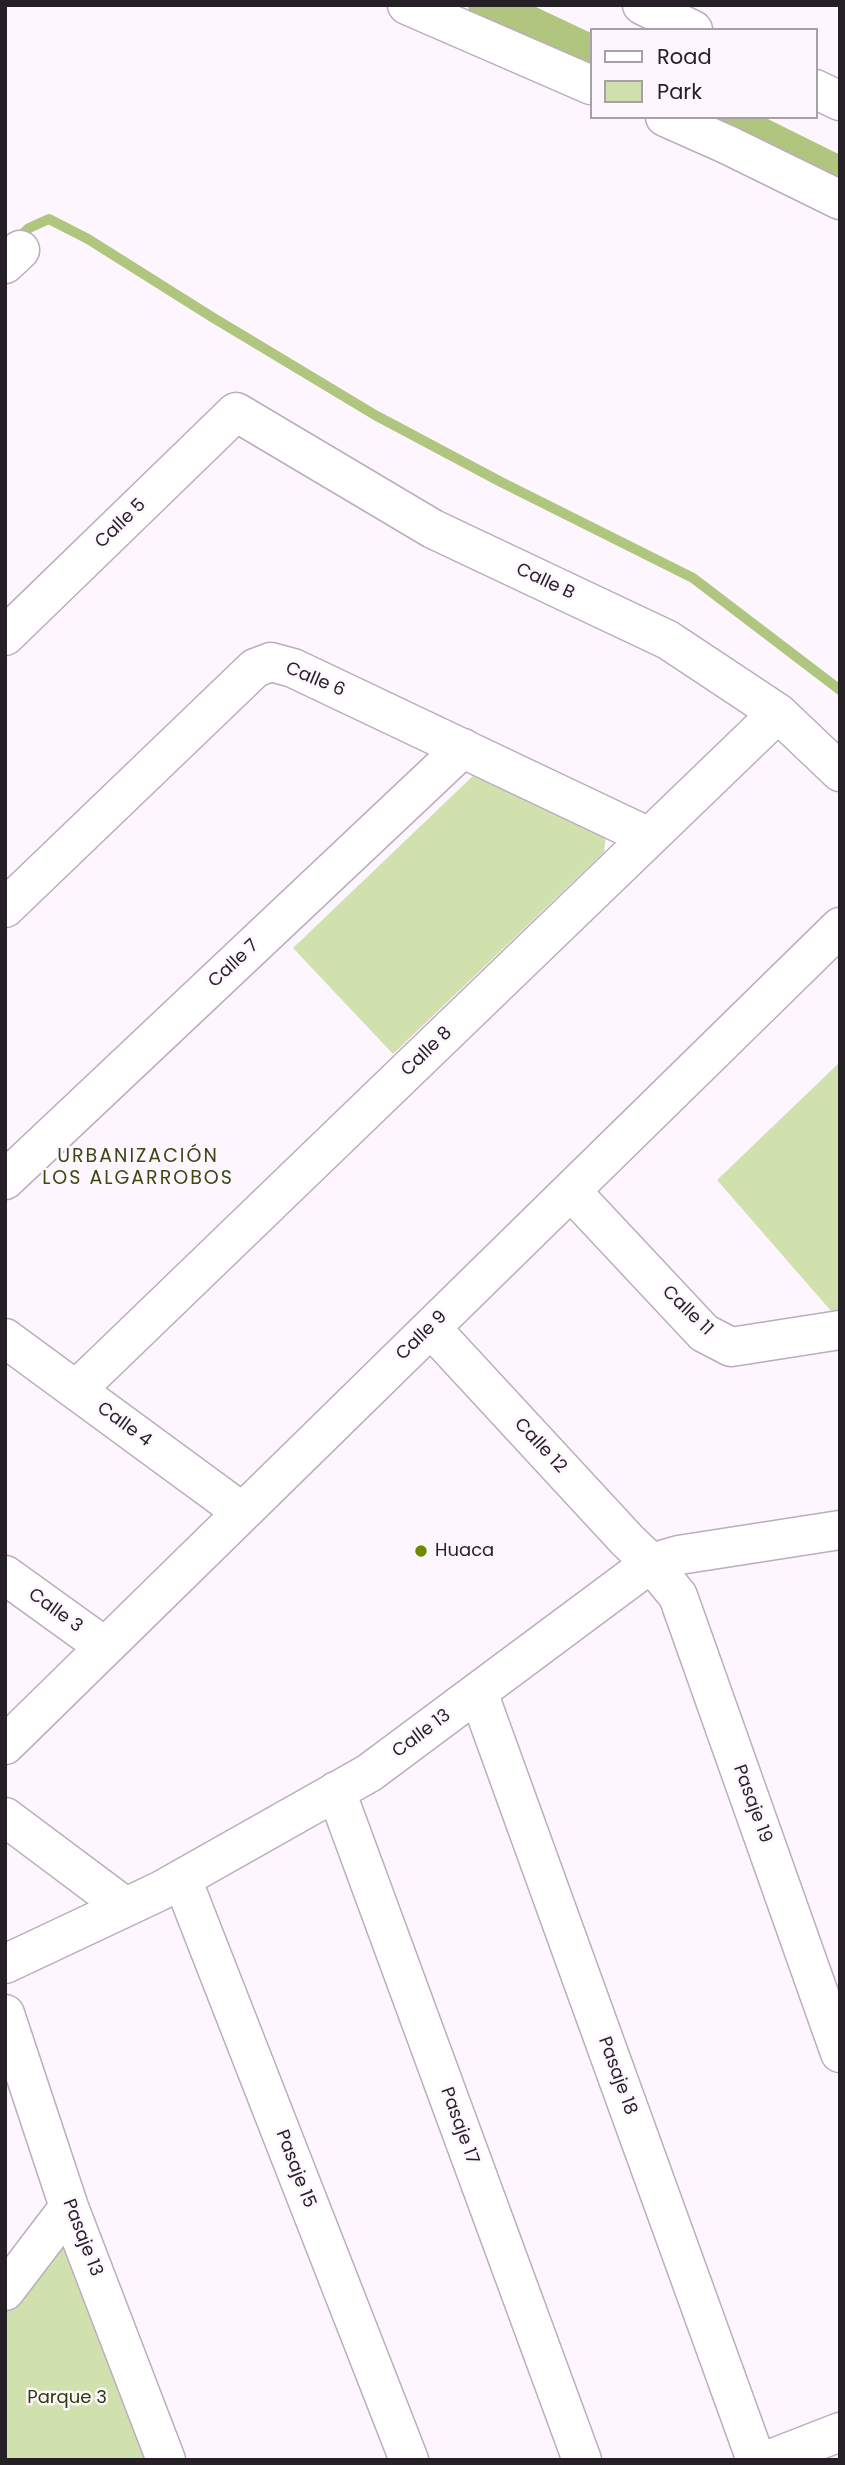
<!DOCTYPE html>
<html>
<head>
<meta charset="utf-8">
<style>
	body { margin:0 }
	#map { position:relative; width:845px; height:2465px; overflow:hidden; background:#fdf6fe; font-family:Poppins,sans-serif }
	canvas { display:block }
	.frame { position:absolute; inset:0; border:7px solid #251f26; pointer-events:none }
	.legend { position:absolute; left:590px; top:28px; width:228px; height:91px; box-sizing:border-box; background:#fdf6fe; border:2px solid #a7a0a8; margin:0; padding:9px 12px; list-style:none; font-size:21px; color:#251f26 }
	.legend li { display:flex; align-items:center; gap:14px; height:35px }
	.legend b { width:35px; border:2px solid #a7a0a8 }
</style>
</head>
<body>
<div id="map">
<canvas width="845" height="2465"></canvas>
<div class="frame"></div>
<ul class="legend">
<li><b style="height:9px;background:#fff"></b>Road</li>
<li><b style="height:19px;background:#d1e1ae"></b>Park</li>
</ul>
</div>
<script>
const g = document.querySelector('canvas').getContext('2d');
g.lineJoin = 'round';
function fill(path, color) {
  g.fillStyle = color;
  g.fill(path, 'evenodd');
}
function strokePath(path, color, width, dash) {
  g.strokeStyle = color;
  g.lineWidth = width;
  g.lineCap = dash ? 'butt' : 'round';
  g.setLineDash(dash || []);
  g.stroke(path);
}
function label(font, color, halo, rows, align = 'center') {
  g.font = font + ' Poppins,sans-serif';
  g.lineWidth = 5;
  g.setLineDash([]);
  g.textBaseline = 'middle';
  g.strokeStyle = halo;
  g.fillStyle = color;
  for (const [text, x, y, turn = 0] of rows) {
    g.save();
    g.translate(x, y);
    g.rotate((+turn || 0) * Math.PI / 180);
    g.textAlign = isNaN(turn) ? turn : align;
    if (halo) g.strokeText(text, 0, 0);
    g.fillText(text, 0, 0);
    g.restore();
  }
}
const green = new Path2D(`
	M 476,773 L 606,835 L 604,852 L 393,1054 L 293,948 Z
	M 840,1062 L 840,1310 L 831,1311 L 717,1180 Z
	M 66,2226 L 155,2460 L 5,2460 L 5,2306 Z`);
const stream = new Path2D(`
	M 15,241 L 29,228 L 49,219 L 88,239 L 212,317 L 375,415 L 501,482 L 693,578 L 840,690`);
const canal = new Path2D(`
	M 487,5 L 591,54
	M 721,117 L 840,176`);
const minor = new Path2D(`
	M 407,5 L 591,85
	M 642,5 L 693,30
	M 815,89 L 840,101
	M 665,117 L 728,145 L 840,200
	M 5,264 L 20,250
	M 5,636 L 236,412 L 433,529 L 668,640 L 778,713 L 840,772
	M 5,908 L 255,668 L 271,662 L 293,668 L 649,837
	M 5,1180 L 463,748
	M 571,1191 L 704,1333 L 731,1347 L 840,1330
	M 431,1328 L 627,1540 L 651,1563 L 678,1596 L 840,2053
	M 5,1338 L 242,1512
	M 76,1390 L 778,713
	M 5,1575 L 105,1647
	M 478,1692 L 756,2460
	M 5,1745 L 840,927
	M 336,1791 L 582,2460
	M 5,1817 L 124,1906
	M 182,1879 L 409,2460
	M 5,1964 L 160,1891 L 369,1773 L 651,1563 L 679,1555 L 840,1530
	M 5,2014 L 69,2207 L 166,2460
	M 5,2291 L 69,2207
	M 768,2460 L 840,2432`);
const markers = [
	[421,1551,7,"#6f8a00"]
];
const streetNames = [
	["Calle 5",121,524,-44],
	["Calle B",545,582,25],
	["Calle 6",315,680,23],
	["Calle 7",234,964,-43],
	["Calle 8",427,1052,-44],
	["Calle 11",687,1311,44],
	["Calle 9",422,1336,-44],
	["Calle 4",124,1425,36],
	["Calle 12",540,1446,47],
	["Calle 3",55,1611,36],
	["Calle 13",422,1734,-37],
	["Pasaje 19",752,1804,70],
	["Pasaje 18",617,2076,70],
	["Pasaje 17",459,2126,70],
	["Pasaje 15",295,2169,69],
	["Pasaje 13",82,2238,69]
];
const poiNames = [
	["Huaca",435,1551]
];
const parkNames = [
	["Parque 3",67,2398]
];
const neighbourhoodNames = [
	["URBANIZACIÓN",138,1157],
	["LOS ALGARROBOS",138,1179]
];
fill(green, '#d1e1ae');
strokePath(stream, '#b0c57d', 10);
strokePath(canal, '#b0c57d', 38);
strokePath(minor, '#bdacbf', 41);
strokePath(minor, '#fff', 38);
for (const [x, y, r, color] of markers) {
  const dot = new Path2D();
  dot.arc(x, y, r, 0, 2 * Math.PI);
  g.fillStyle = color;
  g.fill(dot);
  strokePath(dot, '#fdf6fe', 2.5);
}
label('18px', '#251f26', '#fdf6fe', streetNames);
label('18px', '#251f26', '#fdf6fe', poiNames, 'left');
label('18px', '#2f3b04', '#fdf6fe', parkNames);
g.letterSpacing = '2px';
label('19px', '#3b4911', '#fdf6fe', neighbourhoodNames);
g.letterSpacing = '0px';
</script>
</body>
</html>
